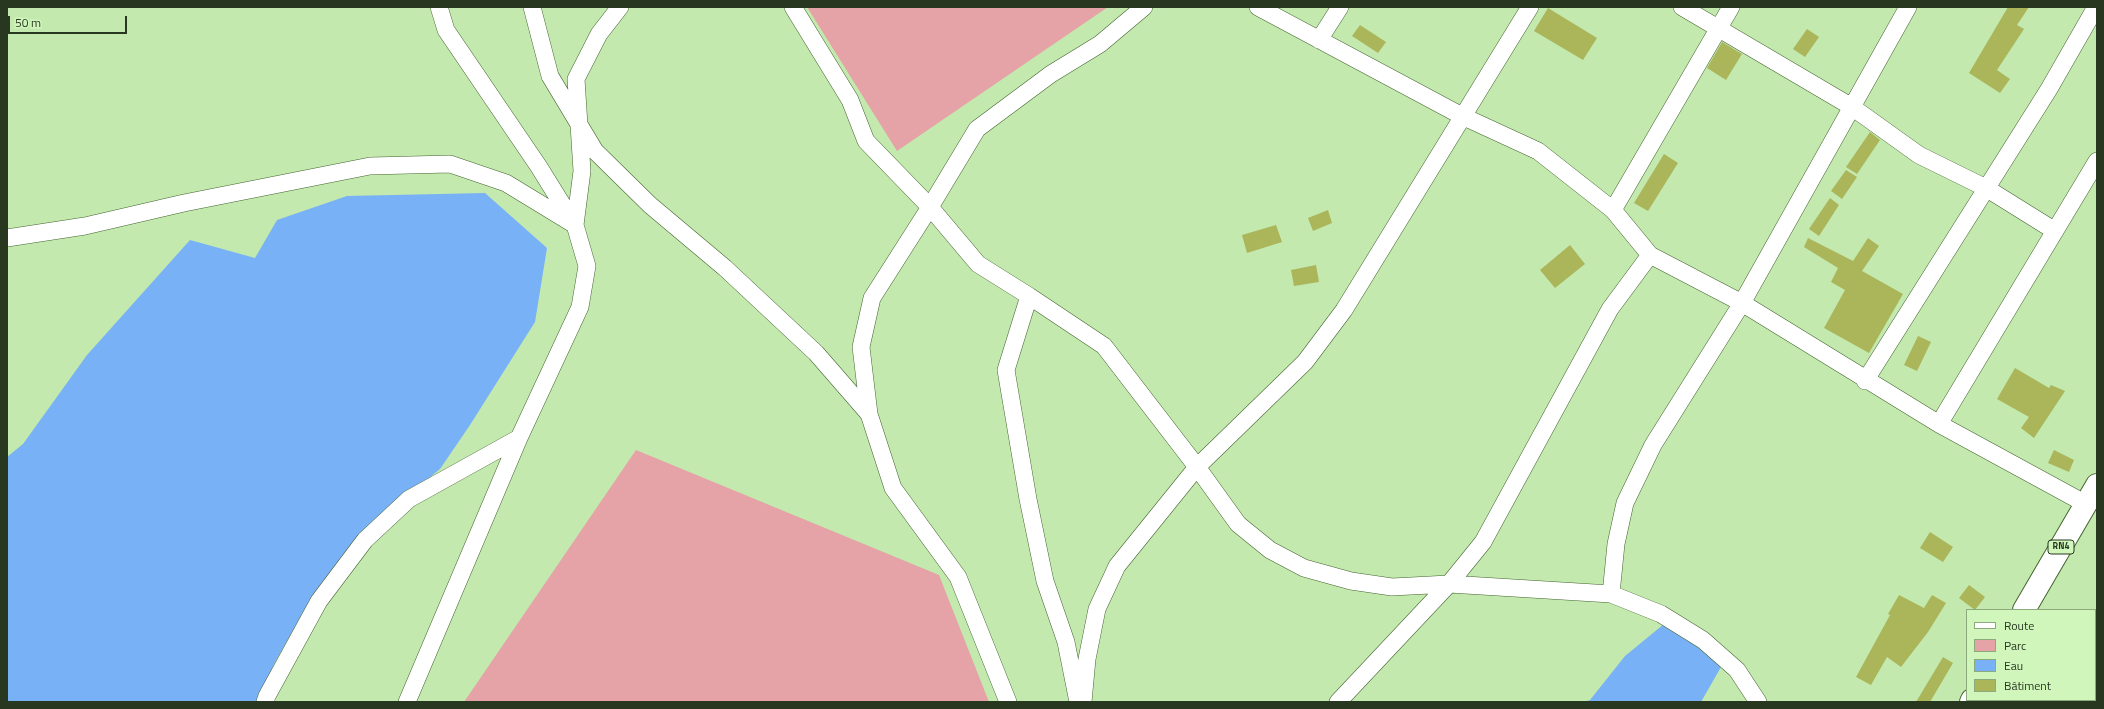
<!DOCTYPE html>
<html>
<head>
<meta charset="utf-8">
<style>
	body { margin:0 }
	#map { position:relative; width:2104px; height:709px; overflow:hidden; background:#c3e9ae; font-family:"Titillium Web",sans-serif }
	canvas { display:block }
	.frame { position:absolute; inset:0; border:8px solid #283720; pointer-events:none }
	.legend { position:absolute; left:1966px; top:609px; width:130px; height:92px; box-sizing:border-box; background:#d0f6bb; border:1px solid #8daa7d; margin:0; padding:5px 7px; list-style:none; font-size:12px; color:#283720 }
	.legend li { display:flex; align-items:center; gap:8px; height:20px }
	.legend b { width:20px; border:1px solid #8daa7d }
	.scale { position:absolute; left:8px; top:16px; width:119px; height:18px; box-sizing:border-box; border:2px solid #283720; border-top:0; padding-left:5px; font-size:12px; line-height:14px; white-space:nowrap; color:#283720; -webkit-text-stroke:3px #d0f6bb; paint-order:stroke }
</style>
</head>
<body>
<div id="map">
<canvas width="2104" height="709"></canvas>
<div class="frame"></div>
<ul class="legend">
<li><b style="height:5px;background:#fff"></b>Route</li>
<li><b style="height:11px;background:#e5a2a7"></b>Parc</li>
<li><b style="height:11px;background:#79b1f6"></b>Eau</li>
<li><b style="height:11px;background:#abb55a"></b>Bâtiment</li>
</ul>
<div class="scale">50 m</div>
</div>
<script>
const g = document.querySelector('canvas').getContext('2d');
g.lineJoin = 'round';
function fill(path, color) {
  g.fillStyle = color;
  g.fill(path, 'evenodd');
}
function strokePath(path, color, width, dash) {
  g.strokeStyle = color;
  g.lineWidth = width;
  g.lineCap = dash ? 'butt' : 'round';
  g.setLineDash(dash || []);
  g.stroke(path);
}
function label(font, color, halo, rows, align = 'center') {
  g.font = font + ' "Titillium Web",sans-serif';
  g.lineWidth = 3;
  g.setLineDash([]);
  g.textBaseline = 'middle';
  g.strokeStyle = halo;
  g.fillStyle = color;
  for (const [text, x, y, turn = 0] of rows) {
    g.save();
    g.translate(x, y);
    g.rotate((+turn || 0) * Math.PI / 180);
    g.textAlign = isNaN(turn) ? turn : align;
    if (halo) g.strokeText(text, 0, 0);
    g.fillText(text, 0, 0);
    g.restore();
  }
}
const green = new Path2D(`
	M 807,7 L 1108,7 L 897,151 Z
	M 636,450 L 939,575 L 989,702 L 464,702 Z`);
const water = new Path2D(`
	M 485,193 L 547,248 L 535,322 L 470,425 L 440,469 L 385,514 L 310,600 L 274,664 L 257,702 L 7,702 L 7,457 L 23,444 L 87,355 L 190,240 L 255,258 L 277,220 L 347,196 Z
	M 1664,624 L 1703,649 L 1721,667 L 1701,702 L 1584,702 L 1590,700 L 1625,656 Z`);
const building = new Path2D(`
	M 2008,7 L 2029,7 L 2017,25 L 2024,29 L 1997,70 L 2010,79 L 2000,93 L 1969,73 Z
	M 1548,8 L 1597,38 L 1583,60 L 1534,31 Z
	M 1360,25 L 1386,42 L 1378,53 L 1352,36 Z
	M 1807,29 L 1819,37 L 1805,57 L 1793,49 Z
	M 1722,42 L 1742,54 L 1726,80 L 1707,68 Z
	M 1870,132 L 1880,140 L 1857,174 L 1846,167 Z
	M 1664,154 L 1678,163 L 1648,211 L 1634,203 Z
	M 1846,170 L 1857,177 L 1842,199 L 1831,191 Z
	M 1830,198 L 1839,205 L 1819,236 L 1809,229 Z
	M 1328,210 L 1332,223 L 1313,231 L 1308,218 Z
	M 1276,225 L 1282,242 L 1247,253 L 1242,235 Z
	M 1808,238 L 1853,261 L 1868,238 L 1879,246 L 1862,271 L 1903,294 L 1869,353 L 1824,328 L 1845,290 L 1831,282 L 1838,268 L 1804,247 Z
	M 1570,245 L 1585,264 L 1555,288 L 1540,270 Z
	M 1316,265 L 1319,282 L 1294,286 L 1291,270 Z
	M 1918,336 L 1931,342 L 1917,371 L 1904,365 Z
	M 2015,368 L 2049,388 L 2051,385 L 2065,391 L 2034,438 L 2021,428 L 2029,417 L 1997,399 Z
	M 2054,450 L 2074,460 L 2069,472 L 2048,463 Z
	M 1930,532 L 1953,547 L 1943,562 L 1920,548 Z
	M 1969,585 L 1985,597 L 1975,610 L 1959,598 Z
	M 1899,595 L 1924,608 L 1932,595 L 1946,603 L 1928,632 L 1901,667 L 1887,657 L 1871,685 L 1856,677 L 1890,615 L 1888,614 Z
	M 1943,657 L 1953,663 L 1930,702 L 1916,702 Z`);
const minor = new Path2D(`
	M 532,7 L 550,76 L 595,151 L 650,205 L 725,268 L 816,353 L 869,414
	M 793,7 L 850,100 L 866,141 L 930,207 L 978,264 L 1029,296 L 1104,346 L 1197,467 L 1238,524 L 1270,550 L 1304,568 L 1351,581 L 1392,587 L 1449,584 L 1611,594 L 1661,614 L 1703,640 L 1737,670 L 1758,702
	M 1258,7 L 1462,116 L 1538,151 L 1613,210 L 1650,255 L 1742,303 L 1939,424 L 2086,504
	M 1682,7 L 1852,107 L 1919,155 L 1986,188 L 2055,231
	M 1319,40 L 1340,7
	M 1613,210 L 1731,7
	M 7,238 L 85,226 L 184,203 L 370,166 L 450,164 L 506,183 L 575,225 L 582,171 L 576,79 L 599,34 L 620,7
	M 1029,296 L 1006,370 L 1028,499 L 1045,581 L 1066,642 L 1078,702
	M 1865,381 L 2049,89 L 2096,7
	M 1939,424 L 2097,161
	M 1611,594 L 1616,544 L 1625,503 L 1653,445 L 1742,303 L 1908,7
	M 2095,680 L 2097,681
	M 265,702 L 267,696 L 319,601 L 365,540 L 409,499 L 519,438
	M 407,702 L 519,438 L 580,307 L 587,266 L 575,225 L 539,167 L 446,30 L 439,7
	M 1008,702 L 958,577 L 893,488 L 869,414 L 861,347 L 872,298 L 930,207 L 977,129 L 1051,74 L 1100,44 L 1144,7
	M 1083,702 L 1087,659 L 1097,609 L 1117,566 L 1197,467 L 1305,362 L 1344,310 L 1530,7
	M 1338,702 L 1449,584 L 1483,542 L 1610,309 L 1650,255`);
const primary = new Path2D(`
	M 2024,610 L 2097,485
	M 1971,702 L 1972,700`);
const shields = [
	[2061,547,26]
];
const shieldNames = [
	["RN4",2061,547]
];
fill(green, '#e5a2a7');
fill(water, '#79b1f6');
fill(building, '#abb55a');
strokePath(minor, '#44642f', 18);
strokePath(primary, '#44642f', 24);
strokePath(minor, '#fff', 17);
strokePath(primary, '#fff', 22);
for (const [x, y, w] of shields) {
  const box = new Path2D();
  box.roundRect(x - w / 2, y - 7, w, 14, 3);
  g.fillStyle = '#d0f6bb';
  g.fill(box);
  strokePath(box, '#283720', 1);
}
label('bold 9px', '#283720', null, shieldNames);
</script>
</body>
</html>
